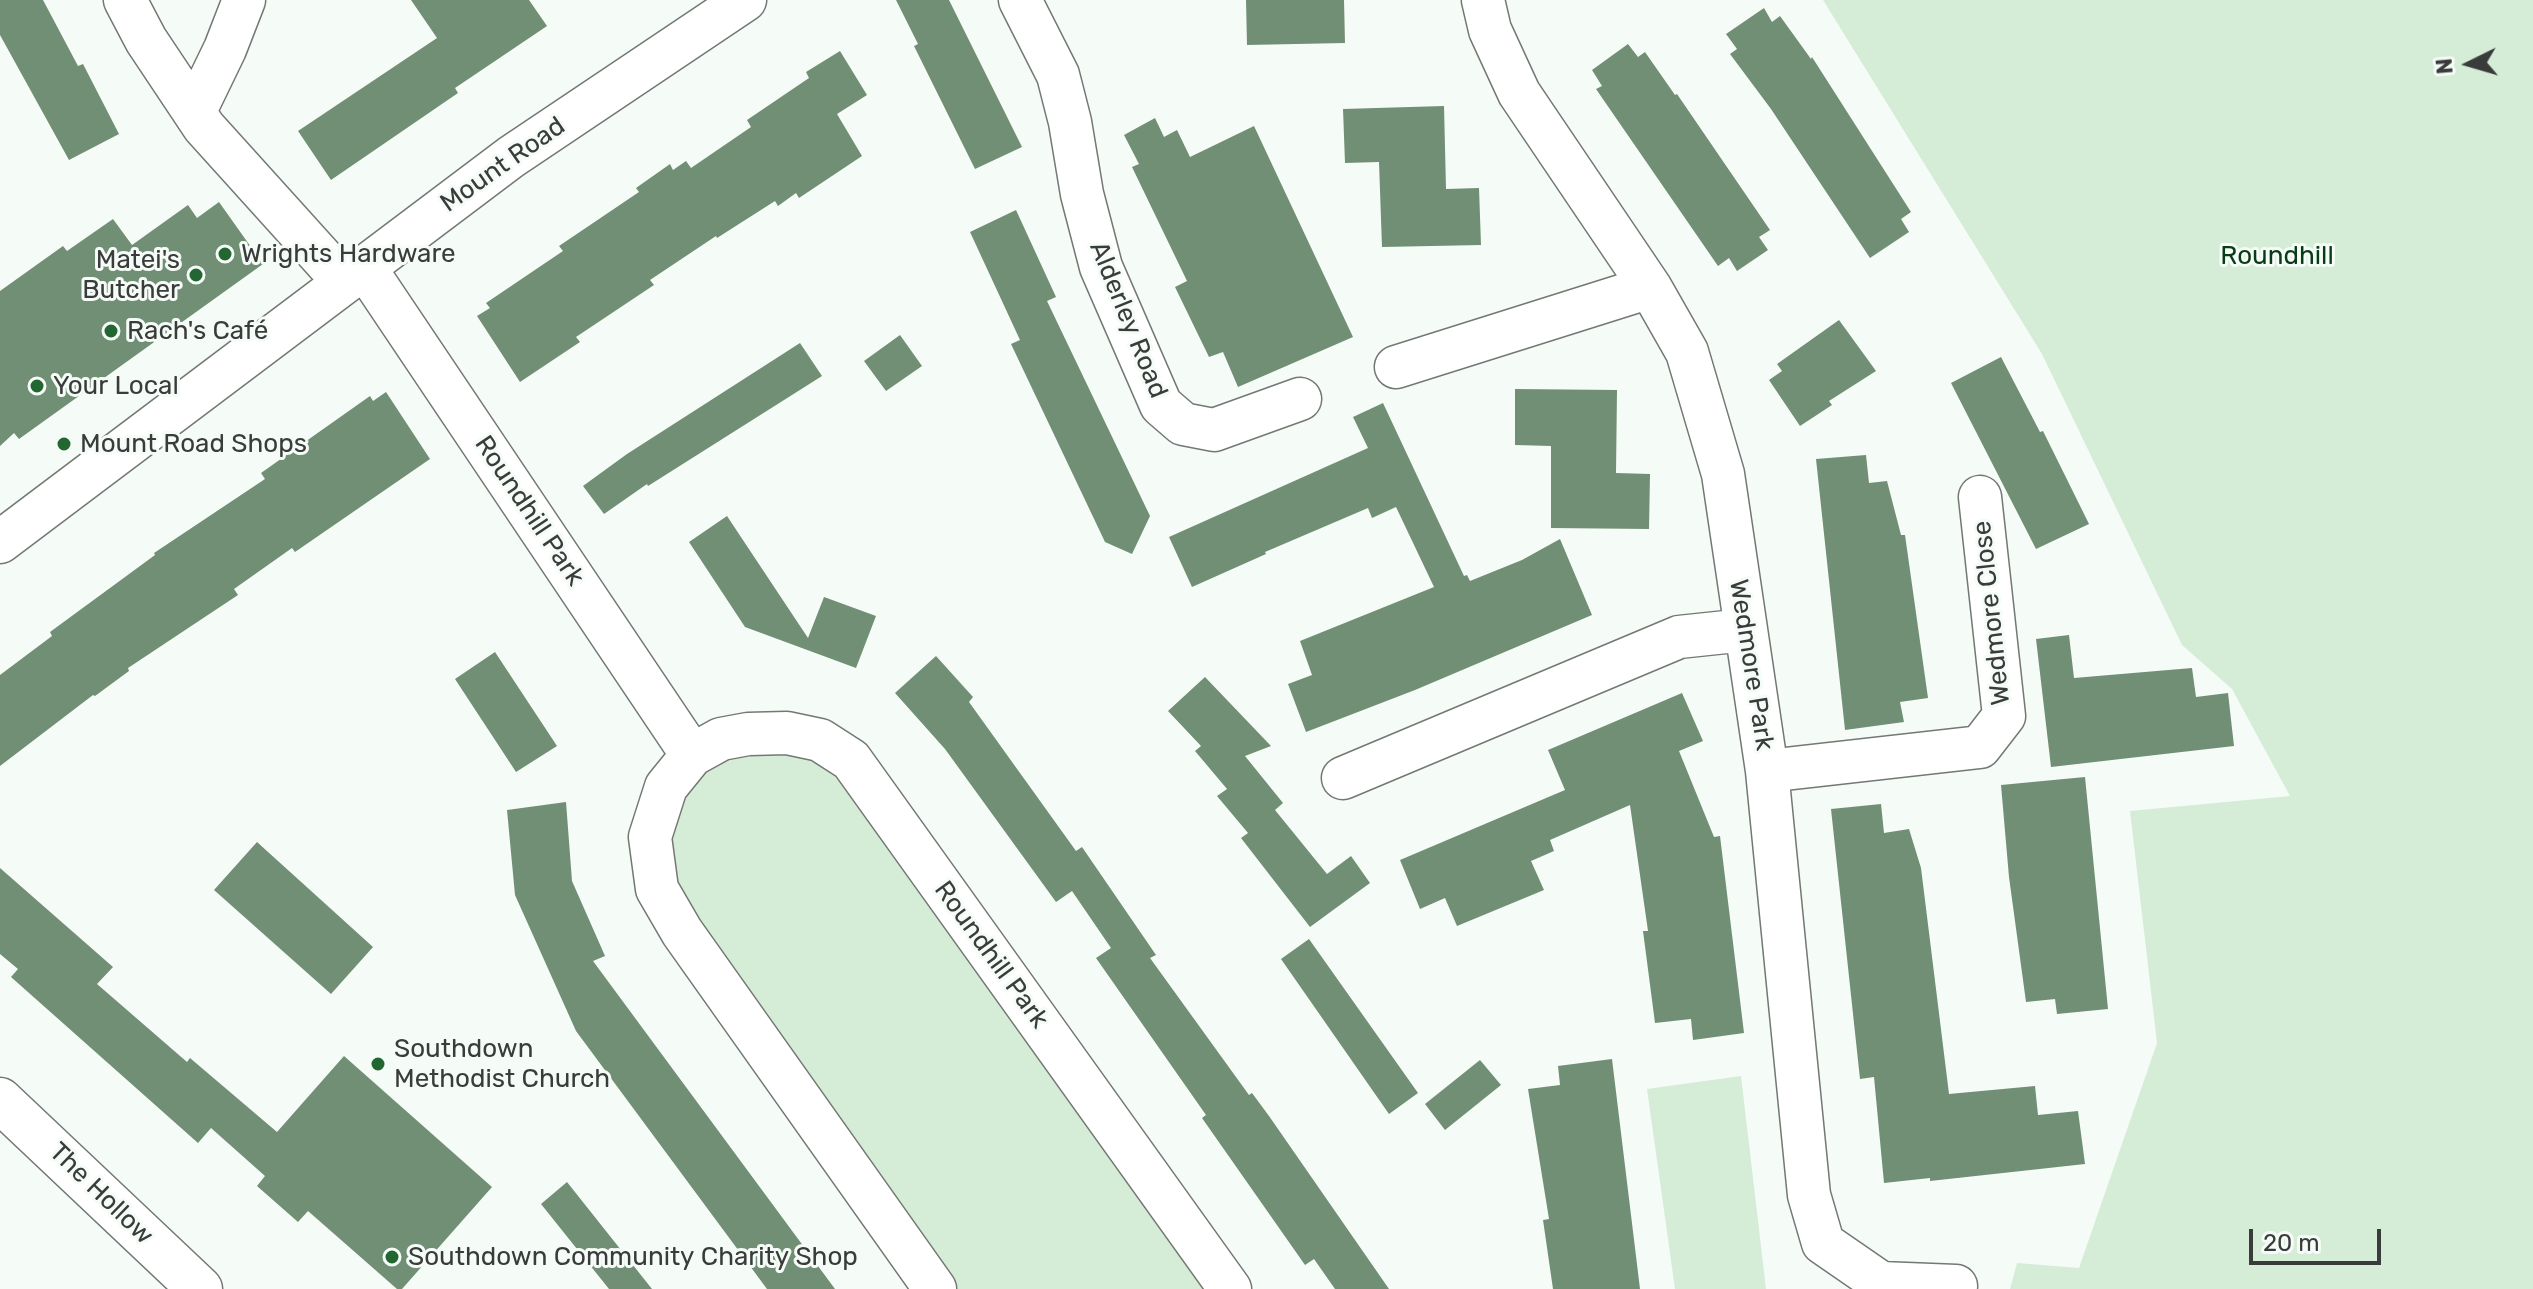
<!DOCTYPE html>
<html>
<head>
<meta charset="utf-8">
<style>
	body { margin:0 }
	#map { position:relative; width:2533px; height:1289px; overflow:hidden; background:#f5fbf6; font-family:Rubik,sans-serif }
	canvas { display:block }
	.north { position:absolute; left:2429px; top:24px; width:80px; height:80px; -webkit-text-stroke:6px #f5fbf6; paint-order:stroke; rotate:265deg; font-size:22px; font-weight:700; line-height:32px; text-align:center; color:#393c3a }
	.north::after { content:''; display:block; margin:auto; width:28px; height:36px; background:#393c3a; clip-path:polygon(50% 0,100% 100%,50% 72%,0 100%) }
	.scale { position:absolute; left:2249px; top:1229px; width:132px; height:36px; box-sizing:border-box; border:4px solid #393c3a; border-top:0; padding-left:10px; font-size:24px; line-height:28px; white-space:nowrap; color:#393c3a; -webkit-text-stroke:6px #f5fbf6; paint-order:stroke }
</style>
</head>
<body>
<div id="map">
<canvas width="2533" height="1289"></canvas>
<div class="north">N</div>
<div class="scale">20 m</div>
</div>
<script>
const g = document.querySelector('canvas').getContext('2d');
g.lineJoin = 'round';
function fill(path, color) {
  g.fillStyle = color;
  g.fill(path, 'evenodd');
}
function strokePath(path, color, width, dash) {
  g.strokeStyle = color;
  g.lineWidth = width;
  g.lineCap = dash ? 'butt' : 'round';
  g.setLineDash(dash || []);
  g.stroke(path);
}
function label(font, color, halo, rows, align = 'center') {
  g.font = font + ' Rubik,sans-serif';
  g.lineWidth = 6;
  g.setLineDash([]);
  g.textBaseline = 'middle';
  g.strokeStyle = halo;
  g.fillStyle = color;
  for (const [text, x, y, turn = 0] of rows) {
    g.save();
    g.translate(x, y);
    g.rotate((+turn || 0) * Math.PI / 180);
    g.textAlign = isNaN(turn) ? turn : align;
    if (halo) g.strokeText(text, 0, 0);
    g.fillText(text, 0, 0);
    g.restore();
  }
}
const green = new Path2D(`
	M 1823,0 L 2533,0 L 2533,1289 L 2010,1289 L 2017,1263 L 2079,1268 L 2157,1043 L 2130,811 L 2290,796 L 2232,689 L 2182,645 L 2042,354 Z
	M 774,749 L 811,759 L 850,788 L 1207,1289 L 957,1289 L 676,899 C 672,875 667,848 671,825 C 677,796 705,768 731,757 C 743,751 761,752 774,749 Z
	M 1741,1076 L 1766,1289 L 1675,1289 L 1647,1089 Z`);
const building = new Path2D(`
	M 0,0 L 43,0 L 78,66 L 83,64 L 119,134 L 69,160 L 0,35 Z
	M 411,0 L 529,0 L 547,26 L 455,88 L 458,93 L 331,180 L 298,131 L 437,38 Z
	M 896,0 L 949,0 L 1022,147 L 975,169 L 914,46 L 918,44 Z
	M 1246,0 L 1344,0 L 1345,43 L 1247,45 Z
	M 1764,8 L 1772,22 L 1780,16 L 1811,59 L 1812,57 L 1911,212 L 1901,219 L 1909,232 L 1870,258 L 1771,109 L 1730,54 L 1737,49 L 1726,34 Z
	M 1628,44 L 1638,57 L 1645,52 L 1675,95 L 1677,94 L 1770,230 L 1759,237 L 1768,250 L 1737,271 L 1729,258 L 1718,266 L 1596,89 L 1602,86 L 1592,70 Z
	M 840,51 L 867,95 L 837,114 L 862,156 L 799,198 L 796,193 L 778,206 L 775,201 L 717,238 L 716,236 L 650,280 L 654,285 L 576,337 L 580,342 L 520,382 L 477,316 L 490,308 L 486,303 L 563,251 L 559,246 L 639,192 L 636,188 L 670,164 L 673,170 L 686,161 L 691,168 L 751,127 L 747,120 L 809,78 L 806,72 Z
	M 1444,106 L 1446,189 L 1479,188 L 1481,245 L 1382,247 L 1379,162 L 1345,163 L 1343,109 Z
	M 1155,118 L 1164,137 L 1177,130 L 1190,157 L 1254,126 L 1353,337 L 1238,387 L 1223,352 L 1209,357 L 1175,287 L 1187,281 L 1132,167 L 1139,164 L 1124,135 Z
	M 219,202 L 263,264 L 19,439 L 14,433 L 0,446 L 0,291 L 63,246 L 67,251 L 113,219 L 132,245 L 188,205 L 197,218 Z
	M 1016,210 L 1056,297 L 1047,301 L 1150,516 L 1132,554 L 1105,542 L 1011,344 L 1020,340 L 970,232 Z
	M 1839,320 L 1876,371 L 1829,401 L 1832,405 L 1800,426 L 1769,380 L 1782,371 L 1777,364 Z
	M 900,335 L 922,366 L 886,391 L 864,361 Z
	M 800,343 L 822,376 L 648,486 L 647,484 L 604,514 L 583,486 L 627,454 Z
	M 2001,357 L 2040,432 L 2043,431 L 2089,524 L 2036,549 L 1951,383 Z
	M 1515,389 L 1617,390 L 1616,473 L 1650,474 L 1649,529 L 1551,528 L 1551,446 L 1515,445 Z
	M 386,392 L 430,459 L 295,552 L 292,548 L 234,589 L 238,595 L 128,668 L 129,671 L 95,696 L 93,695 L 0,766 L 0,675 L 52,636 L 50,632 L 155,555 L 154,553 L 265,479 L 261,473 L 370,396 L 373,401 Z
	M 1383,403 L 1464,576 L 1467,575 L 1470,581 L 1522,560 L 1560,539 L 1592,615 L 1415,690 L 1306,732 L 1288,684 L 1312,675 L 1300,641 L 1434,587 L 1396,507 L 1372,518 L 1368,508 L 1265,552 L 1266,554 L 1192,587 L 1169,537 L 1368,448 L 1353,417 Z
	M 1866,455 L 1869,483 L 1887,481 L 1901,535 L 1905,535 L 1928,698 L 1900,702 L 1904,722 L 1845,730 L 1816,459 Z
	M 727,516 L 808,638 L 824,597 L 876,616 L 856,668 L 745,627 L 689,542 Z
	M 2069,635 L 2074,678 L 2192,668 L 2196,697 L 2228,693 L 2234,746 L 2051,767 L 2036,639 Z
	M 495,652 L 557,746 L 516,772 L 455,679 Z
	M 936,656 L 973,697 L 969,702 L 1076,851 L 1082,847 L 1156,955 L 1150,958 L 1249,1095 L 1252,1093 L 1269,1116 L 1389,1289 L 1335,1289 L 1314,1259 L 1305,1265 L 1202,1118 L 1206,1115 L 1096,958 L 1111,948 L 1072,891 L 1056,902 L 945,749 L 895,693 Z
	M 1205,677 L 1271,746 L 1245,756 L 1283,803 L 1275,810 L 1327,874 L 1351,856 L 1370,883 L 1310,927 L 1241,838 L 1248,833 L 1217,796 L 1227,789 L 1195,751 L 1201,746 L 1168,711 Z
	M 1682,693 L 1703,741 L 1679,751 L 1714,837 L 1720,836 L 1744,1033 L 1693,1040 L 1691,1019 L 1655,1023 L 1643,931 L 1648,931 L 1630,805 L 1550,840 L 1554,851 L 1531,861 L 1544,890 L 1457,926 L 1445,898 L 1420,909 L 1400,860 L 1565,790 L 1548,750 Z
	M 2085,777 L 2108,1009 L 2057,1014 L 2055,999 L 2026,1002 L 2009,877 L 2001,785 Z
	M 566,802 L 572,881 L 605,956 L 593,961 L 835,1289 L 767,1289 L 576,1031 L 515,895 L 507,810 Z
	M 1881,804 L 1884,833 L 1909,829 L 1921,868 L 1949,1094 L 2035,1086 L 2038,1115 L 2078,1111 L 2085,1164 L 1930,1181 L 1930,1178 L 1884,1183 L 1874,1077 L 1860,1079 L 1831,809 Z
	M 257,842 L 373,947 L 331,994 L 214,890 Z
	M 0,868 L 113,967 L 97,984 L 187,1062 L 190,1058 L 277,1132 L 344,1056 L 492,1187 L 402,1289 L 397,1289 L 308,1211 L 298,1222 L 257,1186 L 265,1176 L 211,1128 L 198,1143 L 11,977 L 18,969 L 0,954 Z
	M 1309,939 L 1418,1093 L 1389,1114 L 1281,959 Z
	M 1612,1059 L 1640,1289 L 1553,1289 L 1543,1220 L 1549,1219 L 1528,1089 L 1560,1085 L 1558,1066 Z
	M 1480,1060 L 1501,1085 L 1445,1130 L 1425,1104 Z
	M 567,1182 L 652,1289 L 609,1289 L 541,1204 Z`);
const street = new Path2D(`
	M 125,0 L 146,40 L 204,127 L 344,282
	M 1020,0 L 1058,75 L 1070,122 L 1082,194 L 1101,267 L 1161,405 L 1183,424 L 1214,430 L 1300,399
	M 1483,0 L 1490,30 L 1519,93 L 1650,287 L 1687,352 L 1723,474 L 1767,771 L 1809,1195 L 1823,1243 L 1881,1283 L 1956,1286
	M 195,111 L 225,49 L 244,0
	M 365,268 L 692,755
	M 1396,367 L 1650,287
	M 0,542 L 511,157 L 745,0
	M 1767,771 L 1980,747 L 2004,716 L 1980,497
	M 1343,778 L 1679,637 L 1745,630
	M 935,1289 L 682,932 L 657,889 L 650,837 L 666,787 L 692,755 L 721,739 L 748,734 L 787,733 L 820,740 L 851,760 L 1230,1289`);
const secondary = new Path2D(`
	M 0,1100 L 200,1289`);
const markers = [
	[225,254,8,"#226631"],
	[196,275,8,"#226631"],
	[111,331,8,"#226631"],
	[37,386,8,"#226631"],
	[64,444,8,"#226631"],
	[378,1064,8,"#226631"],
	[392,1257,8,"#226631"]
];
const streetNames = [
	["Mount Road",503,165,-35],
	["Alderley Road",1128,320,68],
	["Roundhill Park",529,511,56],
	["Wedmore Close",1992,613,-96],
	["Wedmore Park",1751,665,81],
	["Roundhill Park",991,955,54],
	["The Hollow",101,1194,44]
];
const poiNames = [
	["Wrights Hardware",241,254],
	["Matei's",180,260,"right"],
	["Butcher",180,290,"right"],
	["Rach's Café",127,331],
	["Your Local",53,386],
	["Mount Road Shops",80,444],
	["Southdown",394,1049],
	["Methodist Church",394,1079],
	["Southdown Community Charity Shop",408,1257]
];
const parkNames = [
	["Roundhill",2277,256]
];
fill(green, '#d5ecd7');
fill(building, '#718f74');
strokePath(street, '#737873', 45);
strokePath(secondary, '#737873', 47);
strokePath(street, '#fff', 42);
strokePath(secondary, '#fff', 44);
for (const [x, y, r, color] of markers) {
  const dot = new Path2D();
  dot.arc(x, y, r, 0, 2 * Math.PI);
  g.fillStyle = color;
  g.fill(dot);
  strokePath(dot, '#f5fbf6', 3);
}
label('26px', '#393c3a', '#f5fbf6', streetNames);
label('26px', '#393c3a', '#f5fbf6', poiNames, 'left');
label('26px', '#093b16', '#f5fbf6', parkNames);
</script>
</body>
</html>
